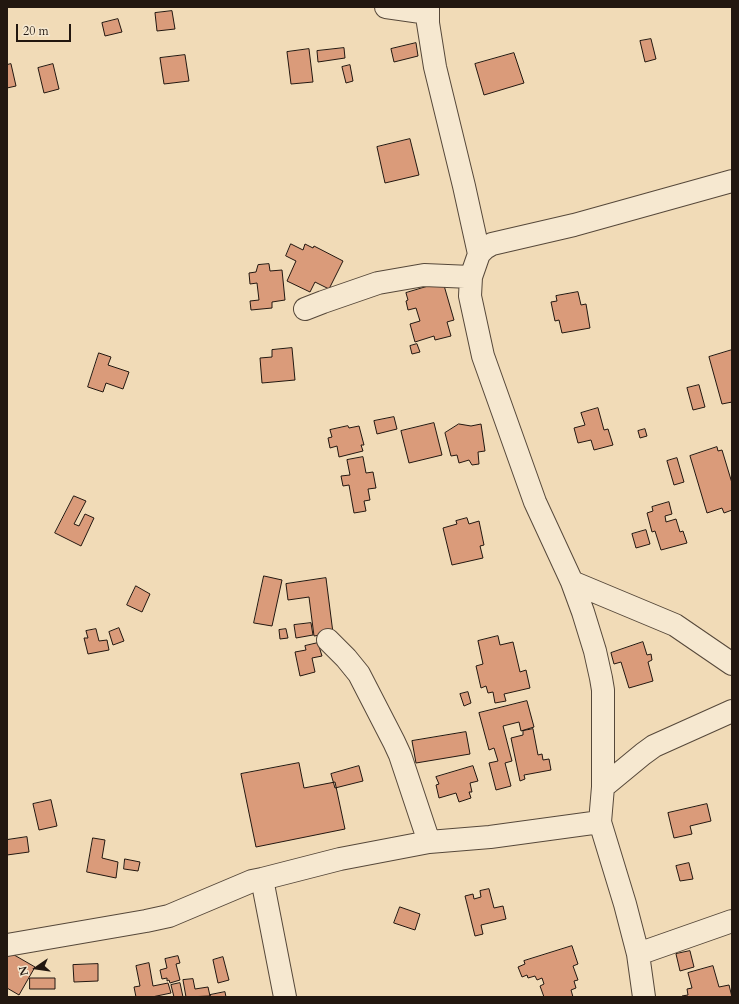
<!DOCTYPE html>
<html>
<head>
<meta charset="utf-8">
<style>
	body { margin:0 }
	#map { position:relative; width:739px; height:1004px; overflow:hidden; background:#f1dbb7; font-family:Cardo,serif }
	canvas { display:block }
	.frame { position:absolute; inset:0; border:8px solid #221710; pointer-events:none }
	.north { position:absolute; left:16px; top:948px; width:40px; height:40px; -webkit-text-stroke:3px #f6e8d0; paint-order:stroke; rotate:257deg; font-size:11px; font-weight:700; line-height:16px; text-align:center; color:#221710 }
	.north::after { content:''; display:block; margin:auto; width:14px; height:18px; background:#221710; clip-path:polygon(50% 0,100% 100%,50% 72%,0 100%) }
	.scale { position:absolute; left:16px; top:24px; width:55px; height:18px; box-sizing:border-box; border:2px solid #221710; border-top:0; padding-left:5px; font-size:12px; line-height:14px; white-space:nowrap; color:#221710; -webkit-text-stroke:3px #f6e8d0; paint-order:stroke }
</style>
</head>
<body>
<div id="map">
<canvas width="739" height="1004"></canvas>
<div class="frame"></div>
<div class="north">N</div>
<div class="scale">20 m</div>
</div>
<script>
const g = document.querySelector('canvas').getContext('2d');
g.lineJoin = 'round';
function fill(path, color) {
  g.fillStyle = color;
  g.fill(path, 'evenodd');
}
function strokePath(path, color, width, dash) {
  g.strokeStyle = color;
  g.lineWidth = width;
  g.lineCap = dash ? 'butt' : 'round';
  g.setLineDash(dash || []);
  g.stroke(path);
}
const building = new Path2D(`
	M 172,11 L 175,29 L 157,31 L 155,13 Z
	M 118,19 L 122,32 L 105,36 L 102,23 Z
	M 651,39 L 656,59 L 645,62 L 640,41 Z
	M 416,43 L 418,56 L 394,62 L 391,49 Z
	M 344,48 L 345,58 L 318,62 L 317,51 Z
	M 309,49 L 313,82 L 291,84 L 287,52 Z
	M 514,53 L 524,83 L 484,95 L 475,64 Z
	M 185,55 L 189,81 L 164,84 L 160,58 Z
	M 11,64 L 16,86 L 7,88 L 7,65 Z
	M 53,64 L 59,89 L 44,93 L 38,68 Z
	M 350,65 L 353,81 L 346,83 L 342,67 Z
	M 410,139 L 419,175 L 385,183 L 377,147 Z
	M 291,244 L 303,250 L 305,244 L 313,248 L 314,246 L 343,261 L 329,289 L 315,282 L 310,292 L 287,281 L 296,261 L 286,256 Z
	M 269,264 L 270,271 L 282,270 L 285,300 L 272,302 L 272,308 L 251,310 L 250,301 L 259,300 L 257,283 L 250,284 L 249,273 L 256,272 L 258,265 Z
	M 443,282 L 454,320 L 447,322 L 451,336 L 435,340 L 434,336 L 415,342 L 410,324 L 420,321 L 416,308 L 408,310 L 406,301 L 408,300 L 406,293 Z
	M 578,292 L 581,305 L 586,304 L 590,328 L 562,333 L 559,320 L 555,321 L 551,302 L 557,301 L 556,296 Z
	M 417,344 L 420,352 L 412,354 L 410,346 Z
	M 292,348 L 295,380 L 262,383 L 260,358 L 272,357 L 272,350 Z
	M 732,350 L 732,402 L 722,404 L 709,357 Z
	M 99,353 L 111,357 L 108,365 L 129,372 L 123,389 L 106,383 L 103,392 L 88,387 Z
	M 699,385 L 705,407 L 693,410 L 687,388 Z
	M 598,408 L 604,430 L 608,429 L 613,445 L 594,450 L 591,440 L 578,443 L 574,428 L 585,425 L 581,413 Z
	M 394,417 L 397,429 L 377,434 L 374,421 Z
	M 434,423 L 442,455 L 409,463 L 401,431 Z
	M 459,424 L 471,426 L 481,424 L 485,451 L 478,452 L 479,464 L 472,465 L 469,460 L 459,463 L 457,455 L 451,456 L 445,433 Z
	M 348,426 L 349,428 L 359,426 L 364,445 L 361,445 L 363,451 L 339,457 L 337,446 L 330,448 L 328,438 L 332,437 L 330,430 Z
	M 645,429 L 647,436 L 640,438 L 638,431 Z
	M 717,447 L 718,451 L 722,450 L 732,483 L 732,510 L 724,513 L 722,508 L 707,513 L 690,456 Z
	M 363,457 L 366,473 L 373,472 L 376,488 L 368,489 L 370,500 L 364,501 L 366,511 L 354,513 L 349,485 L 343,486 L 341,476 L 350,475 L 347,460 Z
	M 677,458 L 684,482 L 674,485 L 667,461 Z
	M 74,496 L 86,501 L 74,524 L 79,526 L 85,514 L 94,518 L 81,546 L 55,533 Z
	M 669,502 L 672,514 L 665,516 L 666,522 L 676,519 L 680,532 L 683,531 L 687,543 L 661,550 L 655,531 L 652,532 L 647,513 L 653,511 L 652,507 Z
	M 467,518 L 469,524 L 479,521 L 484,545 L 480,546 L 483,558 L 452,565 L 443,528 L 457,524 L 456,521 Z
	M 646,530 L 650,544 L 636,548 L 632,534 Z
	M 264,576 L 282,580 L 272,626 L 254,623 Z
	M 326,578 L 333,633 L 314,636 L 309,597 L 288,600 L 286,584 Z
	M 136,586 L 150,594 L 142,612 L 127,605 Z
	M 311,623 L 313,635 L 296,638 L 294,625 Z
	M 119,628 L 124,641 L 113,645 L 109,632 Z
	M 96,629 L 99,641 L 107,640 L 109,650 L 88,654 L 84,638 L 88,638 L 86,631 Z
	M 286,629 L 288,638 L 280,639 L 279,630 Z
	M 498,636 L 500,645 L 513,642 L 520,672 L 526,670 L 530,688 L 504,694 L 506,701 L 495,703 L 493,692 L 488,693 L 486,686 L 481,688 L 476,666 L 483,664 L 478,641 Z
	M 643,642 L 647,655 L 651,654 L 652,660 L 648,662 L 653,681 L 629,688 L 621,662 L 614,664 L 611,653 Z
	M 318,643 L 322,656 L 312,658 L 315,672 L 300,676 L 295,652 L 306,650 L 305,646 Z
	M 468,692 L 471,703 L 464,706 L 460,694 Z
	M 527,701 L 534,727 L 521,731 L 519,722 L 503,726 L 512,761 L 505,763 L 511,786 L 496,790 L 489,763 L 498,761 L 494,748 L 489,750 L 479,713 Z
	M 533,729 L 538,755 L 542,754 L 543,760 L 549,759 L 551,770 L 524,775 L 525,779 L 520,781 L 511,738 L 523,735 L 523,731 Z
	M 466,732 L 470,754 L 416,763 L 412,741 Z
	M 299,763 L 304,788 L 335,782 L 345,829 L 256,847 L 241,774 Z
	M 359,766 L 363,781 L 335,788 L 331,774 Z
	M 473,766 L 478,781 L 470,783 L 472,792 L 469,792 L 471,798 L 459,802 L 456,793 L 439,798 L 436,785 L 439,784 L 436,777 Z
	M 51,800 L 57,826 L 39,830 L 33,804 Z
	M 707,804 L 711,821 L 690,826 L 692,834 L 674,838 L 668,813 Z
	M 27,837 L 29,852 L 7,855 L 7,840 Z
	M 93,838 L 105,840 L 102,858 L 118,862 L 116,878 L 87,872 Z
	M 125,859 L 140,862 L 138,871 L 124,869 Z
	M 689,863 L 693,879 L 680,881 L 676,866 Z
	M 489,889 L 494,908 L 503,906 L 506,919 L 481,925 L 483,934 L 475,936 L 465,896 L 473,894 L 474,899 L 481,897 L 480,891 Z
	M 400,907 L 420,914 L 415,930 L 394,923 Z
	M 572,946 L 578,964 L 573,966 L 578,980 L 574,981 L 576,988 L 571,990 L 573,997 L 544,997 L 540,986 L 544,984 L 542,978 L 537,980 L 535,976 L 528,978 L 527,975 L 522,977 L 518,967 L 525,964 L 524,961 Z
	M 690,951 L 694,967 L 680,971 L 676,954 Z
	M 9,952 L 35,967 L 19,995 L 7,988 L 7,956 Z
	M 178,956 L 180,963 L 176,964 L 180,980 L 170,983 L 169,980 L 167,981 L 167,978 L 162,979 L 160,970 L 167,968 L 165,959 Z
	M 223,957 L 229,980 L 218,983 L 213,960 Z
	M 149,963 L 153,986 L 168,983 L 171,993 L 152,997 L 136,997 L 134,987 L 140,986 L 136,966 Z
	M 98,964 L 98,981 L 74,982 L 73,965 Z
	M 713,966 L 719,987 L 729,985 L 732,997 L 682,997 L 682,996 L 688,995 L 687,989 L 692,988 L 688,973 Z
	M 30,978 L 55,978 L 55,989 L 30,989 Z
	M 193,979 L 195,989 L 208,987 L 210,996 L 186,997 L 183,980 Z
	M 180,983 L 183,997 L 174,997 L 171,985 Z
	M 225,992 L 226,997 L 211,997 L 210,995 Z`);
const minor = new Path2D(`
	M 386,7 L 428,13
	M 428,7 L 428,23 L 435,67 L 464,186 L 479,254 L 471,277 L 470,296 L 483,356 L 535,502 L 572,582 L 583,612 L 595,651 L 601,678 L 603,690 L 603,787 L 600,822 L 625,904 L 638,954 L 644,997
	M 479,254 L 485,248 L 492,244 L 574,225 L 732,181
	M 305,309 L 323,302 L 378,283 L 424,275 L 471,277
	M 572,582 L 675,625 L 732,664
	M 328,640 L 346,658 L 359,674 L 394,742 L 400,755 L 429,842
	M 603,787 L 643,754 L 654,746 L 732,711
	M 262,879 L 285,997
	M 7,945 L 146,921 L 169,916 L 252,881 L 262,879 L 340,859 L 429,842 L 490,837 L 600,822
	M 638,954 L 732,921`);
fill(building, '#da9b7a');
strokePath(building, '#221710', 1);
strokePath(minor, '#56483a', 24);
strokePath(minor, '#f6e8d0', 22);
</script>
</body>
</html>
